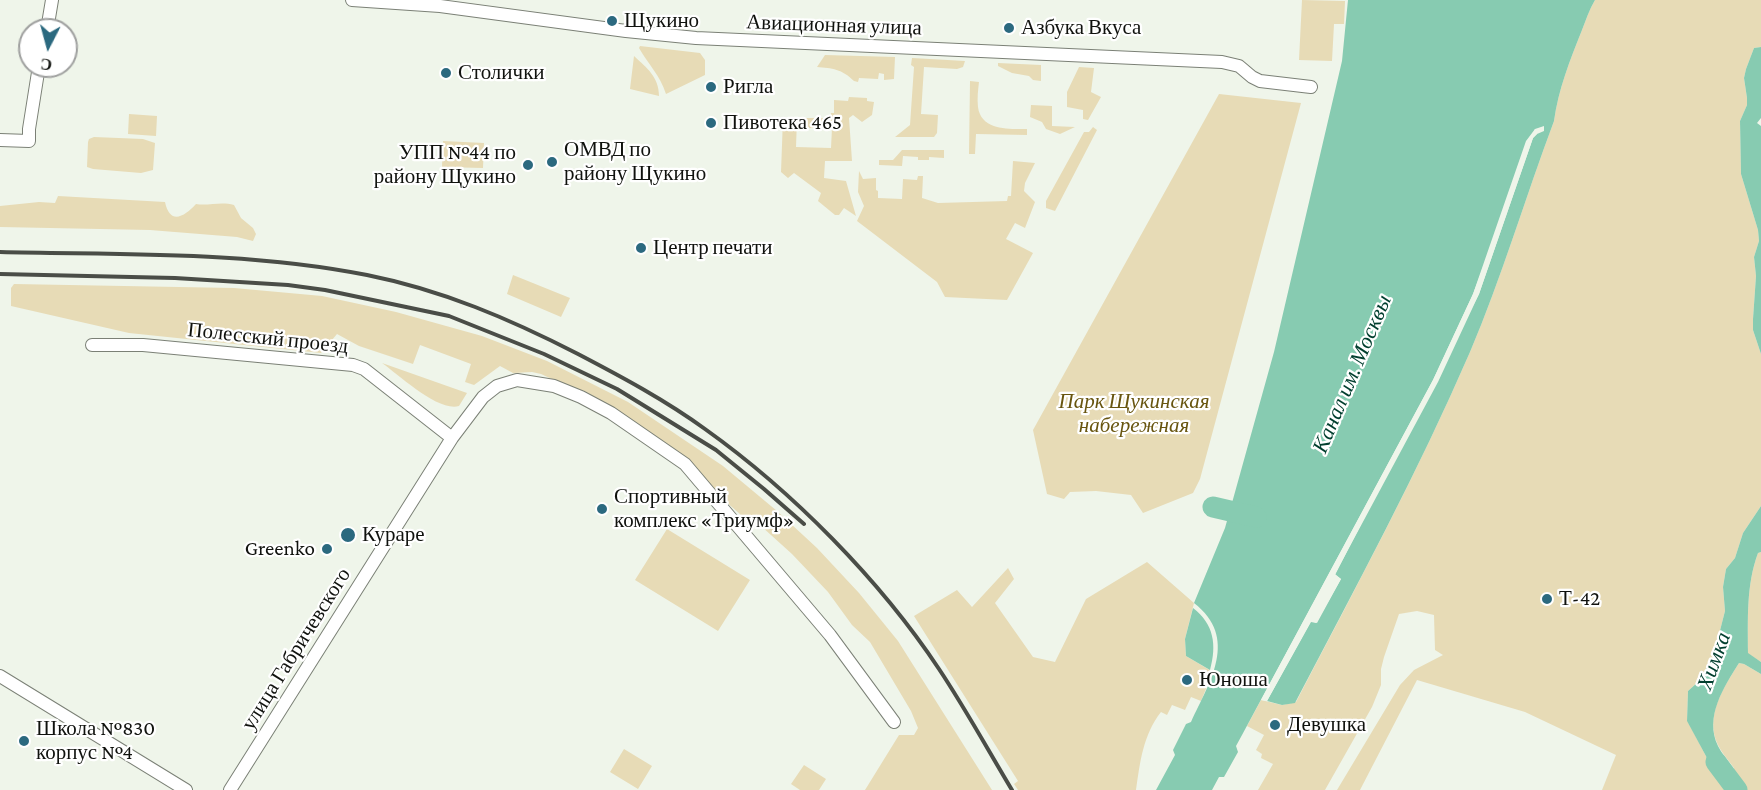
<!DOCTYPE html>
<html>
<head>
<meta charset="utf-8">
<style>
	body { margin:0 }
	#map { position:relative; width:1761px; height:790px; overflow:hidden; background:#eff5ea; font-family:"Crimson Pro",serif }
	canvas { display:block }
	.north { position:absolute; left:18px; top:18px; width:60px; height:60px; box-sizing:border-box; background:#fff; border:2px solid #9fa09f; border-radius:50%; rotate:186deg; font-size:16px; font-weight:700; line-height:24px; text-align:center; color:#10120e }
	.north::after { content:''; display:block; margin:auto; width:21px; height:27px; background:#2b697f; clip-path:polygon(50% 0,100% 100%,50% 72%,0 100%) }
</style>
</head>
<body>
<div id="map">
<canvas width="1761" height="790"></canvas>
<div class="north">С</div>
</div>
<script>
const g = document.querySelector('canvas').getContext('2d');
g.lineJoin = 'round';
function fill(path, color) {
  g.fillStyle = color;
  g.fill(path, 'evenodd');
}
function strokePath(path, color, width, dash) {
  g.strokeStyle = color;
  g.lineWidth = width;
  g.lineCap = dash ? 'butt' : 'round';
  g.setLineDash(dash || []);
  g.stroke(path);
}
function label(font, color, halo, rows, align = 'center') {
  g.font = font + ' "Crimson Pro",serif';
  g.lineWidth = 4.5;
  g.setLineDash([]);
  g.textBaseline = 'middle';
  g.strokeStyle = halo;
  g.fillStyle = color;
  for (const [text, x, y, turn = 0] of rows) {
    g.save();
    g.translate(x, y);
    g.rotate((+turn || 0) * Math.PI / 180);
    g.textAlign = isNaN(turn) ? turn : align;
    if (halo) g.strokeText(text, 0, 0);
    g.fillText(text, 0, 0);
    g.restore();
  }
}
const green = new Path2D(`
	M 1302,0 L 1345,1 L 1344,24 L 1334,24 L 1332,61 L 1299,60 Z
	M 1595,0 L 1761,0 L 1761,47 L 1754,48 L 1746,69 L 1744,78 L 1747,98 L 1747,105 L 1740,121 L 1741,174 L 1758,230 L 1759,241 L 1754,257 L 1756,276 L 1753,319 L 1753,330 L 1761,354 L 1761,506 L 1743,533 L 1735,558 L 1726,569 L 1723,587 L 1725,611 L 1713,658 L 1698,682 L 1688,691 L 1687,720 L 1707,758 L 1732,784 L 1734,768 C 1729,761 1722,753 1718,745 C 1704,716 1724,687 1739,663 L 1744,664 L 1761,674 L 1761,790 L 1602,790 L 1616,755 L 1525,712 L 1417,680 L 1360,790 L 1337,790 L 1400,685 L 1414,670 L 1443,655 L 1435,650 L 1434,615 L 1417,611 L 1399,614 L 1384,657 L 1381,669 L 1381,685 L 1372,707 L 1325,790 L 1258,790 L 1273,764 L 1261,758 L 1262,754 L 1256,750 L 1264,735 L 1247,726 L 1261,700 L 1282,705 L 1296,702 C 1356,587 1418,472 1470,352 C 1502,277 1525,198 1554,121 C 1558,90 1570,60 1582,30 C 1586,20 1589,10 1595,0 Z
	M 640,46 L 700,53 L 705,60 L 705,75 L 666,94 C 660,75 648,64 639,48 Z
	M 825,55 L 895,57 L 894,79 L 884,80 L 884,74 L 879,73 L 878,79 L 859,78 L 858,82 L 854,81 C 842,69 832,68 817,67 Z
	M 634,56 C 647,68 659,77 659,96 L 630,89 Z
	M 912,58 L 965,61 L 963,67 L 957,69 L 924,67 L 921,114 L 938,115 L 937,133 L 934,137 L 895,137 L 910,125 L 914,67 L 911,65 Z
	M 998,63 L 1041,65 L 1041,81 L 1033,80 L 1029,76 L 1012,73 L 998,66 Z
	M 1079,67 L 1094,68 L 1091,92 L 1101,97 L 1088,120 L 1083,119 L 1083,110 L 1067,107 L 1067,92 Z
	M 970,81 L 979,82 C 978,90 977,99 978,107 C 981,131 1010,129 1027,129 L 1027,135 L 976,134 L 975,154 L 969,154 Z
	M 1219,94 L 1301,103 L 1200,479 L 1193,493 L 1143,513 L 1131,495 L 1096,491 L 1070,492 L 1064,499 L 1047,494 L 1033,430 Z
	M 849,97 L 867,98 L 867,101 L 874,102 L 872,115 L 862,122 L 853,115 L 849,118 L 852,161 L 825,161 L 824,178 L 846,181 L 856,216 L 844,208 L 839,215 L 835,215 L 818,201 L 821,193 L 794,173 L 788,178 L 781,172 L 783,118 L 797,119 L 796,147 L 831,148 L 832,128 L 809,128 L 804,125 L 804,118 L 830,118 L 831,113 L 834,113 L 834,100 L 848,101 Z
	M 1031,105 L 1052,106 L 1052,126 L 1075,127 L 1060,134 L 1046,129 L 1042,122 L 1030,117 Z
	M 129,114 L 157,116 L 156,136 L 128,134 Z
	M 1093,127 L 1097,130 L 1055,211 L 1046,208 L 1046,201 L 1084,132 L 1089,132 Z
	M 94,137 L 143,139 L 155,143 L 153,170 L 141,173 L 93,169 L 87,167 L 88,142 L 89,139 Z
	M 443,141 L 484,143 L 483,168 L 442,167 Z
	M 902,150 L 944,150 L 944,158 L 929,157 L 929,160 L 918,160 L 918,157 L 903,156 L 902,166 L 879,165 L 879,160 L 893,160 Z
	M 1013,161 L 1035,163 L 1025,183 L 1024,191 L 1035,202 L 1025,228 L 1015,223 L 1006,239 L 1033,253 L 1007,300 L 945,297 L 937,282 L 857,221 L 864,206 L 858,192 L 859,171 L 863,179 L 876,178 L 876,190 L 878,191 L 878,198 L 902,199 L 903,179 L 917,180 L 918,176 L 923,176 L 922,198 L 938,203 L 1007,201 L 1008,196 L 1011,196 Z
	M 58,196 L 165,202 C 170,226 185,216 196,204 C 209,206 221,201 234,205 L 241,218 L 253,228 L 256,234 L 253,241 L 237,237 L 150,230 L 0,227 L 0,206 L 39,202 L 55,203 Z
	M 513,275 L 570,298 L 561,317 L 507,294 Z
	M 14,284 L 234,288 L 322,296 L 396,312 L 482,336 L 547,361 L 628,402 L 723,466 L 777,511 L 817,548 L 859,593 L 898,641 L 992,790 L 865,790 L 899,735 L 914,735 L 918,728 L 911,711 L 870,642 L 852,625 L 828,592 L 792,554 L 761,526 L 748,521 L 717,494 L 671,447 L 612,407 L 541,374 L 532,372 L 513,373 L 500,366 L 474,385 L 465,382 L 471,364 L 420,345 L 413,364 L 359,346 L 337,334 L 321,353 L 129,333 L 11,306 L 11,288 Z
	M 382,363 L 467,393 L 459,406 C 438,412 399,375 382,363 Z
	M 667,529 L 750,580 L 718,631 L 635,580 Z
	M 1761,552 L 1761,662 L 1748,654 C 1748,620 1746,585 1758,553 Z
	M 1147,562 L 1194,603 L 1185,639 L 1186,656 L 1213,672 L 1201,701 L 1191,697 L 1185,710 L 1172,705 L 1167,715 L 1161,712 C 1143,735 1140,762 1136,790 L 1018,790 L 1014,784 L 1018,781 L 914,616 L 957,590 L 972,607 L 1008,568 L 1014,579 L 995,603 L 1033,657 L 1055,662 L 1086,599 Z
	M 624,749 L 652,766 L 638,789 L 610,772 Z
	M 804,765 L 826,779 L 819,790 L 800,790 L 791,784 Z`);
const water = new Path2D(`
	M 1348,0 L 1595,0 C 1589,10 1586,20 1582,30 C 1570,60 1558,90 1554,121 C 1525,198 1502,277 1470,352 C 1418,472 1356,587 1295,703 L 1282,705 L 1267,701 L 1311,621 L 1317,623 L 1341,579 L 1335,575 L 1479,294 L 1533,138 L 1537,134 L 1535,129 L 1473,294 L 1433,380 L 1242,735 L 1236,746 L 1238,752 L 1224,777 L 1219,777 L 1212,790 L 1156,790 L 1175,755 L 1173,750 L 1186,724 L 1191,722 C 1210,681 1239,638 1194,603 L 1225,528 L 1274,352 L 1342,61 Z
	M 1761,47 L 1761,118 L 1757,123 L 1761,126 L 1761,354 L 1753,330 L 1753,319 L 1756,276 L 1754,257 L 1759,241 L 1758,230 L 1741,174 L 1740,121 L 1747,105 L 1747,98 L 1744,78 L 1746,69 L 1754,48 Z
	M 1761,506 L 1761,552 L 1758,553 C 1746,585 1748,620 1748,653 L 1761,662 L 1761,674 L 1744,664 L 1739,663 C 1724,687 1704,717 1718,746 C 1724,758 1733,765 1737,778 L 1732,785 L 1707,758 L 1687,721 L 1688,691 L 1698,682 L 1713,658 L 1725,611 L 1723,587 L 1726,569 L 1735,558 L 1743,533 Z
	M 1193,608 C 1214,624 1217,645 1210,670 L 1186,656 L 1185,639 Z`);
const pier = new Path2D(`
	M 1544,126 L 1544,131 L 1537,134 L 1533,138 L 1479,294 L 1438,382 L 1335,574 L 1341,579 L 1316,623 L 1311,622 L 1267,701 L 1261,700 L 1433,380 L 1473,294 L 1526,141 L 1535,129 Z`);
const river = new Path2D(`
	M 1213,507 L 1256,517
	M 1716,762 L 1737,790`);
const minor = new Path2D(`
	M 352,0 L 440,6 L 626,31 L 696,38 L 1222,62 L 1239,66 L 1252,77 L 1260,81 L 1311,87
	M 47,30 L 52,0
	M 0,140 L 29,141 L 29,129 L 39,66
	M 92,345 L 143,345 L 353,365 L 364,369 L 452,438
	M 0,676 L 186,790
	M 230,790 L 452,438 L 483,397 L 497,386 L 517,380 L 554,386 L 581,397 L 611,413 L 685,464 L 830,635 L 894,722`);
const rail = new Path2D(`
	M 0,252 C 122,255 247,251 367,275 C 442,290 510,319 578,354 C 622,377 665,400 705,429 C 792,491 880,580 939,669 C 965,708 988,750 1012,790
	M 0,274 L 175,278 L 288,285 L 325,290 L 449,316 L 544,354 L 617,389 L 716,450 L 764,489 L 804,524`);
const markers = [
	[612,21,6,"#2b697f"],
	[1009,28,6,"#2b697f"],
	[446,73,6,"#2b697f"],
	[711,87,6,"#2b697f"],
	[711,123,6,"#2b697f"],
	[552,162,6,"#2b697f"],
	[528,165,6,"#2b697f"],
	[641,248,6,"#2b697f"],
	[602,509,6,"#2b697f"],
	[348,535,8,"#2b697f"],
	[327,549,6,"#2b697f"],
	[1547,599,6,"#2b697f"],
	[1187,680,6,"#2b697f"],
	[1275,725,6,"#2b697f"],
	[24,741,6,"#2b697f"]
];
const poiNames = [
	["Щукино",624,21],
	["Азбука Вкуса",1021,28],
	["Столички",458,73],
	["Ригла",723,87],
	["Пивотека 465",723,123],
	["ОМВД по",564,150],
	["району Щукино",564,174],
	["УПП №44 по",516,153,"right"],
	["району Щукино",516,177,"right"],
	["Центр печати",653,248],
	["Спортивный",614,497],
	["комплекс «Триумф»",614,521],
	["Кураре",362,535],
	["Greenko",315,549,"right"],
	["Т-42",1559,599],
	["Юноша",1199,680],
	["Девушка",1287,725],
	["Школа №830",36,729],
	["корпус №4",36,753]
];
const streetNames = [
	["Авиационная улица",834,25,2],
	["Полесский проезд",268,338,6],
	["улица Габричевского",296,649,-58]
];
const parkNames = [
	["Парк Щукинская",1134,402],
	["набережная",1134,426]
];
const waterNames = [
	["Канал им. Москвы",1352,374,-67],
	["Химка",1714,661,-70]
];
fill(green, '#e7dbb6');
fill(water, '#87cbb1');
fill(pier, '#eff5ea');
strokePath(river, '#87cbb1', 21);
strokePath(minor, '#7b8076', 14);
strokePath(minor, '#fff', 12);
strokePath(rail, '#4a4d47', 4);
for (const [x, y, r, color] of markers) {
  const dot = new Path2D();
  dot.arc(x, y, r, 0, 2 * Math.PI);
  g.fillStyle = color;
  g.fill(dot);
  strokePath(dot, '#fff', 2);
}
label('21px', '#10120e', '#fff', poiNames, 'left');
label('21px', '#10120e', '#fff', streetNames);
label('italic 21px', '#68550f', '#fff', parkNames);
label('italic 22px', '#013e2e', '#fff', waterNames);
</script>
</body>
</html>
